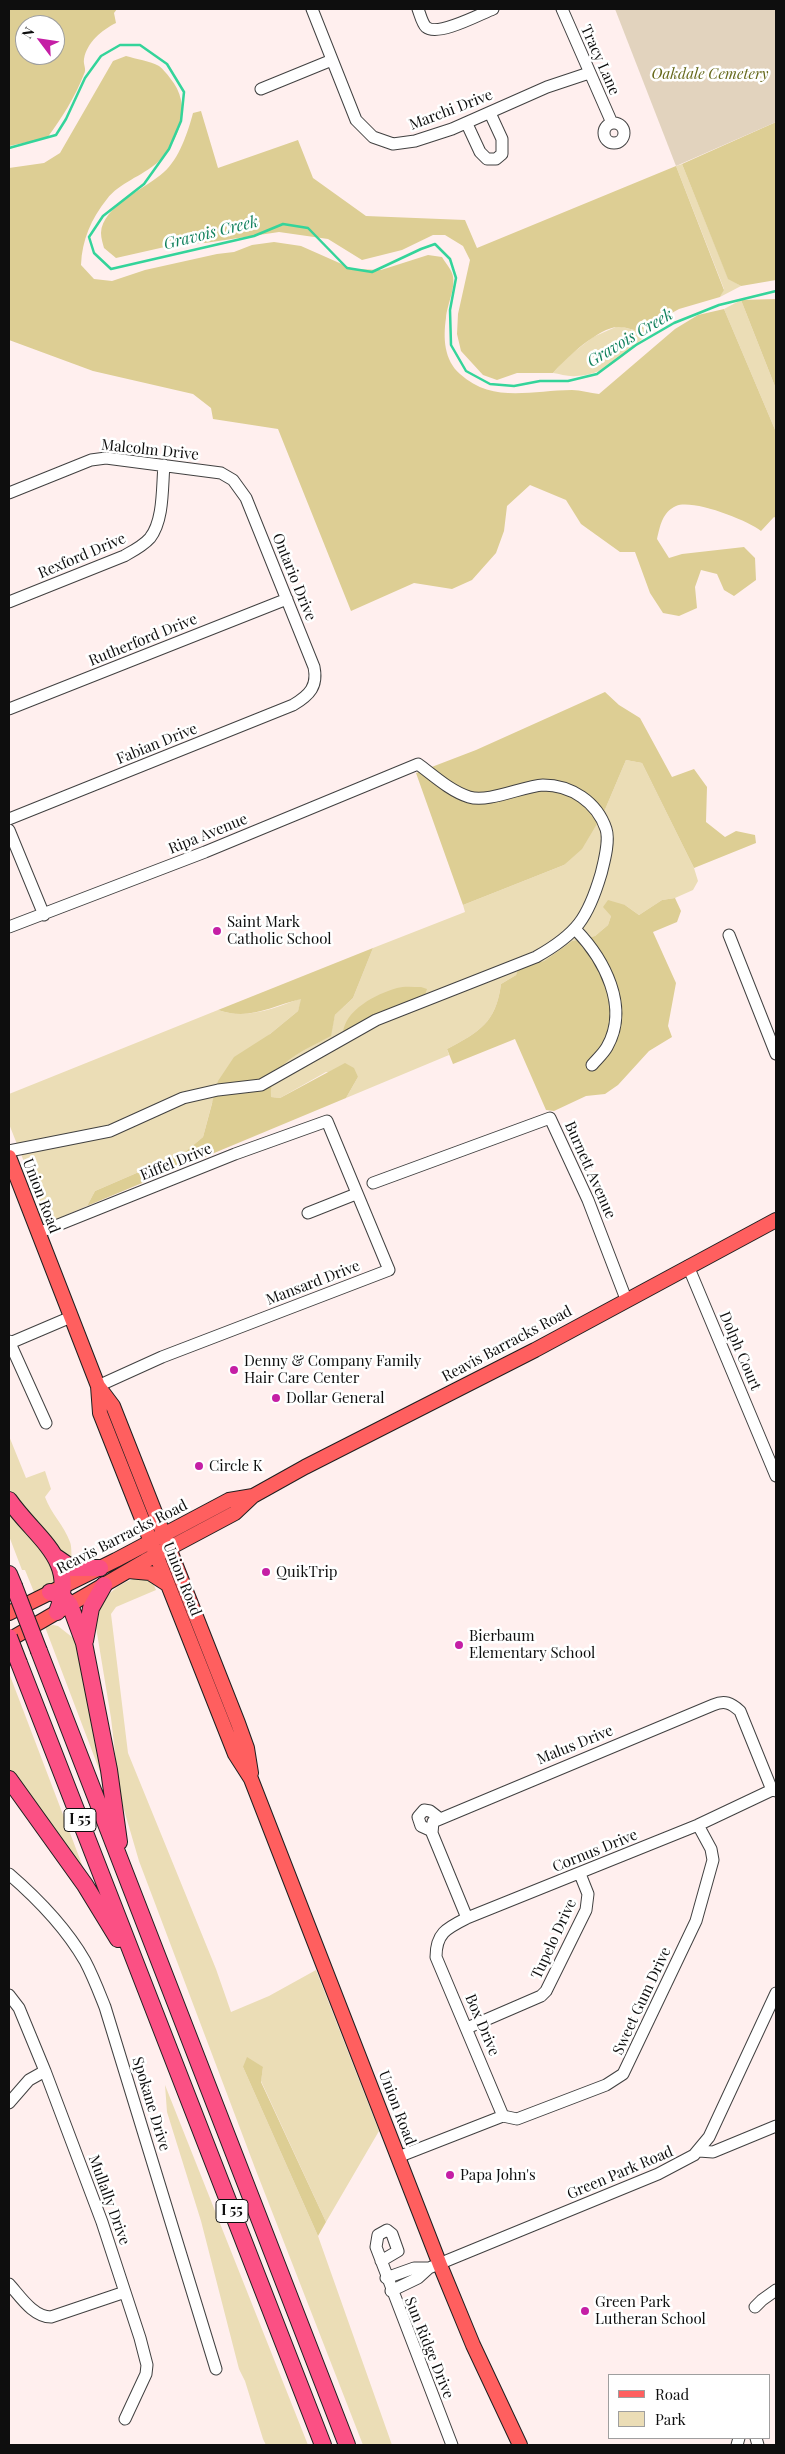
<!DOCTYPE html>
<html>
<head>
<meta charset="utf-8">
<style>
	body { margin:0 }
	#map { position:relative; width:785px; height:2454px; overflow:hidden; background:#ffefee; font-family:"Playfair Display",serif }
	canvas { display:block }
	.frame { position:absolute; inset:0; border:10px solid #0e0e0e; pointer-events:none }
	.legend { position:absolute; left:608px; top:2374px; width:162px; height:65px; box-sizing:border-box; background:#fff; border:1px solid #9f9f9f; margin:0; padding:6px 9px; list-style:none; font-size:15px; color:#0e0e0e }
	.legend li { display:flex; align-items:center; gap:10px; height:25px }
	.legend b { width:25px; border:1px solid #9f9f9f }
	.north { position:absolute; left:15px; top:15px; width:50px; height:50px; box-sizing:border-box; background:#fff; border:1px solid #9f9f9f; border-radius:50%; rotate:301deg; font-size:14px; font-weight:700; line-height:20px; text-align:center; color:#0e0e0e }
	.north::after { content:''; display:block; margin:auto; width:18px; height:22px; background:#c51fa5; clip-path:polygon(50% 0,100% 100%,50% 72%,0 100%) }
</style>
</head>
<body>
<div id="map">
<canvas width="785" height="2454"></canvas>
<div class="frame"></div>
<ul class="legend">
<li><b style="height:6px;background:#ff5f5f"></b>Road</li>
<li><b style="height:14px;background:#ebddb6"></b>Park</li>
</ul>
<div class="north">N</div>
</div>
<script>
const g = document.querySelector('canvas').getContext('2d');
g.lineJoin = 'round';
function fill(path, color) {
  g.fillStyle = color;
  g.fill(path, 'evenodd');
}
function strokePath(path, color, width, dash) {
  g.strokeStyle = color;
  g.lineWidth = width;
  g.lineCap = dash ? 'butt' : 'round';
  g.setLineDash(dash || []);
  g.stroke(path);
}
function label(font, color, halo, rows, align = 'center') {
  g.font = font + ' "Playfair Display",serif';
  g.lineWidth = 5;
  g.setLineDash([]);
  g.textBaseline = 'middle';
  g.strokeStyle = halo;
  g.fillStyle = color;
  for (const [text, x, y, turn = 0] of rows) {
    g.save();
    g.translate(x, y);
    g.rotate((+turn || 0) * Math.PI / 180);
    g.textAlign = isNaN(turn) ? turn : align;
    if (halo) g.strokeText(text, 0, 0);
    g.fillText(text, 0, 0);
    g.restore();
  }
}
const green = new Path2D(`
	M 682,164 L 728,278 L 741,286 L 720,297 L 724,289 L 676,166 Z
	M 741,300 L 776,389 L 776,432 L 724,309 Z
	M 659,321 C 638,343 610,376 576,376 C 569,377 560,374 553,373 L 565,359 L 593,337 L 618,326 L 639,331 Z
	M 626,760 L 642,763 L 694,868 L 698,881 L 693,890 L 675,898 L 662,900 L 639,915 L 625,905 L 611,916 L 608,925 L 595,936 L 572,941 L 544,961 L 519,966 L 516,975 L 501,984 C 496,1023 479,1032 447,1049 L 449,1055 L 346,1098 L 358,1077 L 326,1072 L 280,1098 L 270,1097 C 268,1063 306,1050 330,1036 L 335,1015 L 353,998 L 373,948 L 465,912 L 463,905 L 564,865 L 604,812 Z
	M 302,998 L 298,1011 L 270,1034 L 212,1103 L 203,1137 L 185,1152 L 95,1191 L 87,1206 L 57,1219 L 50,1218 L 44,1212 L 9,1124 L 9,1094 L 218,1010 C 248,1020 274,1008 302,998 Z
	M 9,1436 L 26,1478 L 45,1471 L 51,1489 L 45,1497 C 51,1514 64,1525 70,1542 C 72,1547 71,1555 72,1561 L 60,1552 L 9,1489 Z
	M 9,1510 L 55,1567 L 56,1582 L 34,1592 L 25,1570 L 22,1570 L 9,1536 Z
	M 142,1577 L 152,1581 L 156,1590 L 116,1607 L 111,1614 L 128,1753 L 216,1969 L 231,2012 L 269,1996 L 316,1970 L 379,2131 L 326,2222 L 261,2081 L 263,2067 L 243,2067 L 318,2236 L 392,2445 L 363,2445 L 255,2168 L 139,1861 L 120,1796 L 111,1718 L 95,1621 C 99,1598 119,1581 142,1577 Z
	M 53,1625 L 58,1626 L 77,1641 L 102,1777 L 45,1627 Z
	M 9,1673 L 86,1875 L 9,1770 Z
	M 165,2085 L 308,2445 L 266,2445 L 263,2439 L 245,2381 L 239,2369 L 201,2221 L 167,2112 Z`);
const forest = new Path2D(`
	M 9,9 L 117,9 L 114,13 L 116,23 C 102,30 87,42 84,59 C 83,65 87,69 84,74 C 75,97 62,118 47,138 L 9,146 ZM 25,25 L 55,25 L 55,55 L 25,55 Z
	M 126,56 C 136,59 150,61 159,66 C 163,69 167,74 170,78 C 193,105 180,140 157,163 C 142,176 119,183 107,199 C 91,219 82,240 81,265 L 94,279 L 112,281 L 145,270 L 217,254 L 234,252 L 252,245 L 274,242 L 301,246 L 353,269 L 381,270 L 428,255 L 442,257 C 445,262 450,268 452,273 C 457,286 447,304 446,318 C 443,338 444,360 460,374 C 493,404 532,390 572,390 C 581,390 590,393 599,394 L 675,329 L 698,315 L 724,309 L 776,432 L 776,518 L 774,517 L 761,531 C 747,520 693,499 676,506 C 662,512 660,527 657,539 L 669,558 L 682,554 L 744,547 L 755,558 L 756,580 L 734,596 L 724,590 L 717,574 L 701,570 L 695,587 L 697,608 L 679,616 L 663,613 L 650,593 L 635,552 L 620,552 L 581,524 L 566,500 L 530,485 L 507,506 L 504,531 L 496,553 L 472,580 L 452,589 L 414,583 L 351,611 L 278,429 L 213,419 L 211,408 L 193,394 L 93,371 L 9,340 L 9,168 L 44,163 L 60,153 L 113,61 Z
	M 201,111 L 218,168 L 298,140 L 313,178 L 366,216 L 465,220 L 477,248 L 676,166 L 724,290 L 720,297 L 679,309 L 639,331 C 633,330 626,327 619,327 C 600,326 565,359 553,373 L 517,373 L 497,380 L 483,375 L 461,351 L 457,334 L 458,314 L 470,260 L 463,246 L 445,235 L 433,235 L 402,250 L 362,260 L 328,239 L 279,232 L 205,243 L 178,244 L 116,258 L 104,248 C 103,244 101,238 101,233 C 102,206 147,188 164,172 C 179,159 188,132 193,113 Z
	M 776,122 L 776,280 L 741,286 L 728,279 L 682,164 Z
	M 776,299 L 776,389 L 741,300 Z
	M 605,692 L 619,705 L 640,718 L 672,777 L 694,769 L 707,787 L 706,822 L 725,837 L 736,831 L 755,835 L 756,843 L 694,868 L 642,763 L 626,760 L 604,812 L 582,849 L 564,865 L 463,905 L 416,773 L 476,750 Z
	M 675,898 L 681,911 L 677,922 L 653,932 L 676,983 L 668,1026 L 672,1037 L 649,1051 L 618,1085 L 605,1094 L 586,1096 L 554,1111 L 546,1110 L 515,1039 L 453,1064 L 447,1049 C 479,1032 496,1023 501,984 L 516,975 L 519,966 L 544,961 L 572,941 L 595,936 L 608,925 L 611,916 L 603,907 L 608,900 L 625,905 L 639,915 L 662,900 Z
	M 373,948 L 353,998 L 335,1015 L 331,1036 C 306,1050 268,1063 271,1097 L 280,1098 L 345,1063 L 354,1068 L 358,1077 L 346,1098 L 87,1206 L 95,1191 L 185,1152 L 203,1137 L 218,1081 L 234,1057 L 270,1034 L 298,1011 L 301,999 C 271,1006 250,1021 218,1010 Z
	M 421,987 L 427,989 L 423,1001 L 343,1033 C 345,1010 376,994 397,988 C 404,986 413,987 421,987 Z
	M 247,2057 L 263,2067 L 261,2082 L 326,2222 L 318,2236 L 243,2067 Z`);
const cemetery = new Path2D(`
	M 615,9 L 776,9 L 776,122 L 676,166 Z`);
const stream = new Path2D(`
	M 9,148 L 56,135 L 66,119 L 85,78 L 101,56 L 120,45 L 140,45 L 167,64 L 184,92 L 181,121 L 169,149 L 144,184 L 103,216 L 89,237 L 94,253 L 111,269 L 254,236 L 283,224 L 308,228 L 347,268 L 372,272 L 421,249 L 435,244 L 450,259 L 456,278 L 450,310 L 451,345 L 466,371 L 490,384 L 514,386 L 540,381 L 568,381 L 597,374 L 636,345 L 674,323 L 719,305 L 776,291`);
const minor = new Path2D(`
	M 312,9 L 356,120 L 373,137 L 393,144 L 415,141 L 452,129 L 547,87 L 589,73
	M 418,9 C 420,14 422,23 426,27 C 438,37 480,14 493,9
	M 562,9 L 612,123
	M 261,89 L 332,60
	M604 133a10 10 0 1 1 20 0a10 10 0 1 1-20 0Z
	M 467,124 L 480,152 L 487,159 L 496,159 L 502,154 L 502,139 L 490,113
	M 9,493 L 91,460 L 106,458 L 221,473 L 233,480 L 246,498 L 314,667 C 318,686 310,695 293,705 L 9,819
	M 9,602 L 124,556 C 133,551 143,546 150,538 C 164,520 162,487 164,465
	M 9,709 L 287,599
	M 9,830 L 44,915
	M 9,927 L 205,852 L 418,764 C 433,775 450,791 469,797 C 489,803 523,786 543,785 C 571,785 597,802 606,829 C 610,841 604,862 601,874 C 588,918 577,934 536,957 L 376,1020 L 261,1085 L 218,1090 L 183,1098 L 110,1131 L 9,1151
	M 576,930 C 604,959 630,1007 607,1047 C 603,1054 597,1059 592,1065
	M 729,935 L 776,1054
	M 373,1183 L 550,1118 L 588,1200 L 626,1299
	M 308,1213 L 356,1194
	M 38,1233 L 235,1154 L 327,1121 L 389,1270 L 162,1357 L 98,1386
	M 688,1266 L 776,1476
	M 9,1341 L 46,1423
	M 10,1343 L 71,1317
	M 432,1831 L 421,1826 L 418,1817 L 424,1810 L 430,1811 L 439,1818
	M 9,1874 C 38,1899 66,1928 85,1961 C 93,1976 99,1992 105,2007 L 216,2369
	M 467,1918 L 432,1833 L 433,1822 L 713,1705 C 725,1700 731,1703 740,1711 L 772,1790 L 776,1791
	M 9,1995 L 19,2008 L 45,2071 L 102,2222 L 140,2338 L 147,2365 L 146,2374 L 125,2419
	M 467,2028 L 541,1996 L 546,1991 L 586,1910 L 588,1894 L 580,1874
	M 9,2103 L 29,2080 L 45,2071
	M 503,2116 L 436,1957 C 436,1933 447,1928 467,1918 L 698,1825 L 772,1790
	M 699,2151 L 713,2152 L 776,2126
	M 398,2157 L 503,2116 L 517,2119 L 606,2085 L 623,2074 L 696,1921 L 713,1860 L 711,1849 L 698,1825
	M 381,2261 L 398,2251 L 392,2234 L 387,2230 L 378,2235 L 376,2247 L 452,2445
	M 386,2278 L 414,2268 L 429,2268
	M 9,2284 C 20,2296 33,2317 51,2317 L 125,2292
	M 391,2291 L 418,2278 L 429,2268 L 658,2174 L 694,2155 L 709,2137 L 776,1993
	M 755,2307 L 762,2300 L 776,2290
	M 756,2438 L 758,2445
	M 737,2445 L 739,2438`);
const major = new Path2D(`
	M 9,1157 L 98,1386 L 113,1406 L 238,1723 L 247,1748 L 251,1773
	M 98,1386 L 100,1413 L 235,1754 L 251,1779 L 440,2265 L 473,2345 L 520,2445
	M 128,1571 L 150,1573 L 167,1584
	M 9,1613 L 116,1560 L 229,1500 L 253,1496
	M 9,1640 L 145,1561 L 235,1513 L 253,1496 L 305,1467 L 535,1350 L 776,1220`);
const highway = new Path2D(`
	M 9,1500 C 37,1540 78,1559 57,1612
	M 56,1557 L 72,1568 L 100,1568
	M 9,1574 L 14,1586
	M 50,1592 L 63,1597 L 70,1605 L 84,1643 L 109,1770 L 119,1842
	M 85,1641 L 91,1608 L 104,1585
	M 39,1651 L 347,2445
	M 19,1663 L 323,2445
	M 9,1779 L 85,1885 L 118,1939`);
const highwayBridge = new Path2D(`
	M 14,1586 L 39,1651
	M 9,1637 L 19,1663`);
const markers = [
	[217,931,5,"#c51fa5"],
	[234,1370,5,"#c51fa5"],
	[276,1398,5,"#c51fa5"],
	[199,1466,5,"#c51fa5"],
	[266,1572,5,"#c51fa5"],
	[459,1645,5,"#c51fa5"],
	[450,2175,5,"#c51fa5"],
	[585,2311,5,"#c51fa5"]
];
const shields = [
	[80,1820,32],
	[232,2211,32]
];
const shieldNames = [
	["I 55",80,1820],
	["I 55",232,2211]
];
const streetNames = [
	["Tracy Lane",600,60,66],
	["Marchi Drive",451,110,-21],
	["Malcolm Drive",150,450,6],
	["Rexford Drive",82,556,-23],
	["Ontario Drive",294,577,68],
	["Rutherford Drive",143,640,-22],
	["Fabian Drive",157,744,-22],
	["Ripa Avenue",208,834,-22],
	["Eiffel Drive",176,1162,-22],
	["Burnett Avenue",590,1170,66],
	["Union Road",41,1196,69],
	["Mansard Drive",313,1283,-21],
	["Reavis Barracks Road",507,1344,-28],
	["Dolph Court",740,1351,67],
	["Reavis Barracks Road",122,1537,-27],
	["Union Road",182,1579,68],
	["Malus Drive",575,1745,-22],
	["Cornus Drive",595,1851,-22],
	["Tupelo Drive",554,1939,-65],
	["Sweet Gum Drive",642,2001,-65],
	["Box Drive",482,2025,67],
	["Spokane Drive",151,2104,73],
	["Union Road",397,2108,69],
	["Green Park Road",620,2173,-23],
	["Mullally Drive",109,2200,70],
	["Sun Ridge Drive",429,2348,68]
];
const parkNames = [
	["Oakdale Cemetery",710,74]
];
const poiNames = [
	["Saint Mark",227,922],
	["Catholic School",227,939],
	["Denny & Company Family",244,1361],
	["Hair Care Center",244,1378],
	["Dollar General",286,1398],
	["Circle K",209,1466],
	["QuikTrip",276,1572],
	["Bierbaum",469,1636],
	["Elementary School",469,1653],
	["Papa John's",460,2175],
	["Green Park",595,2302],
	["Lutheran School",595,2319]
];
const waterNames = [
	["Gravois Creek",211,233,-14],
	["Gravois Creek",630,338,-31]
];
fill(green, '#ebddb6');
fill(forest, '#ddce94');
fill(cemetery, '#e2d3be');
strokePath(stream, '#34d49a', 2.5);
strokePath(minor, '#414141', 13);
strokePath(major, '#1f1f1f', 16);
strokePath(highway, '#1f1f1f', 18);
strokePath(minor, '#fff', 11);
strokePath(major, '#ff5f5f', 14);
strokePath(highway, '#fb5084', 16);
strokePath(highwayBridge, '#1f1f1f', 18, []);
strokePath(highwayBridge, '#fb5084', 16);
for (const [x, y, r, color] of markers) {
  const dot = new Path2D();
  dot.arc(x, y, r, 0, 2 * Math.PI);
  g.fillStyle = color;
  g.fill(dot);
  strokePath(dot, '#fff', 2);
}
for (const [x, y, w] of shields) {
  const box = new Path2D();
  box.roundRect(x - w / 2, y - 11.5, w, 23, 4);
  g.fillStyle = '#fff';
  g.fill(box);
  strokePath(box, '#0e0e0e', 1);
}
label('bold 14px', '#0e0e0e', null, shieldNames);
label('15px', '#0e0e0e', '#fff', streetNames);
label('italic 15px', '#66691b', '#fff', parkNames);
label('15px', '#0e0e0e', '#fff', poiNames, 'left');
label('italic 16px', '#11815d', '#fff', waterNames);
</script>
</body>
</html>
